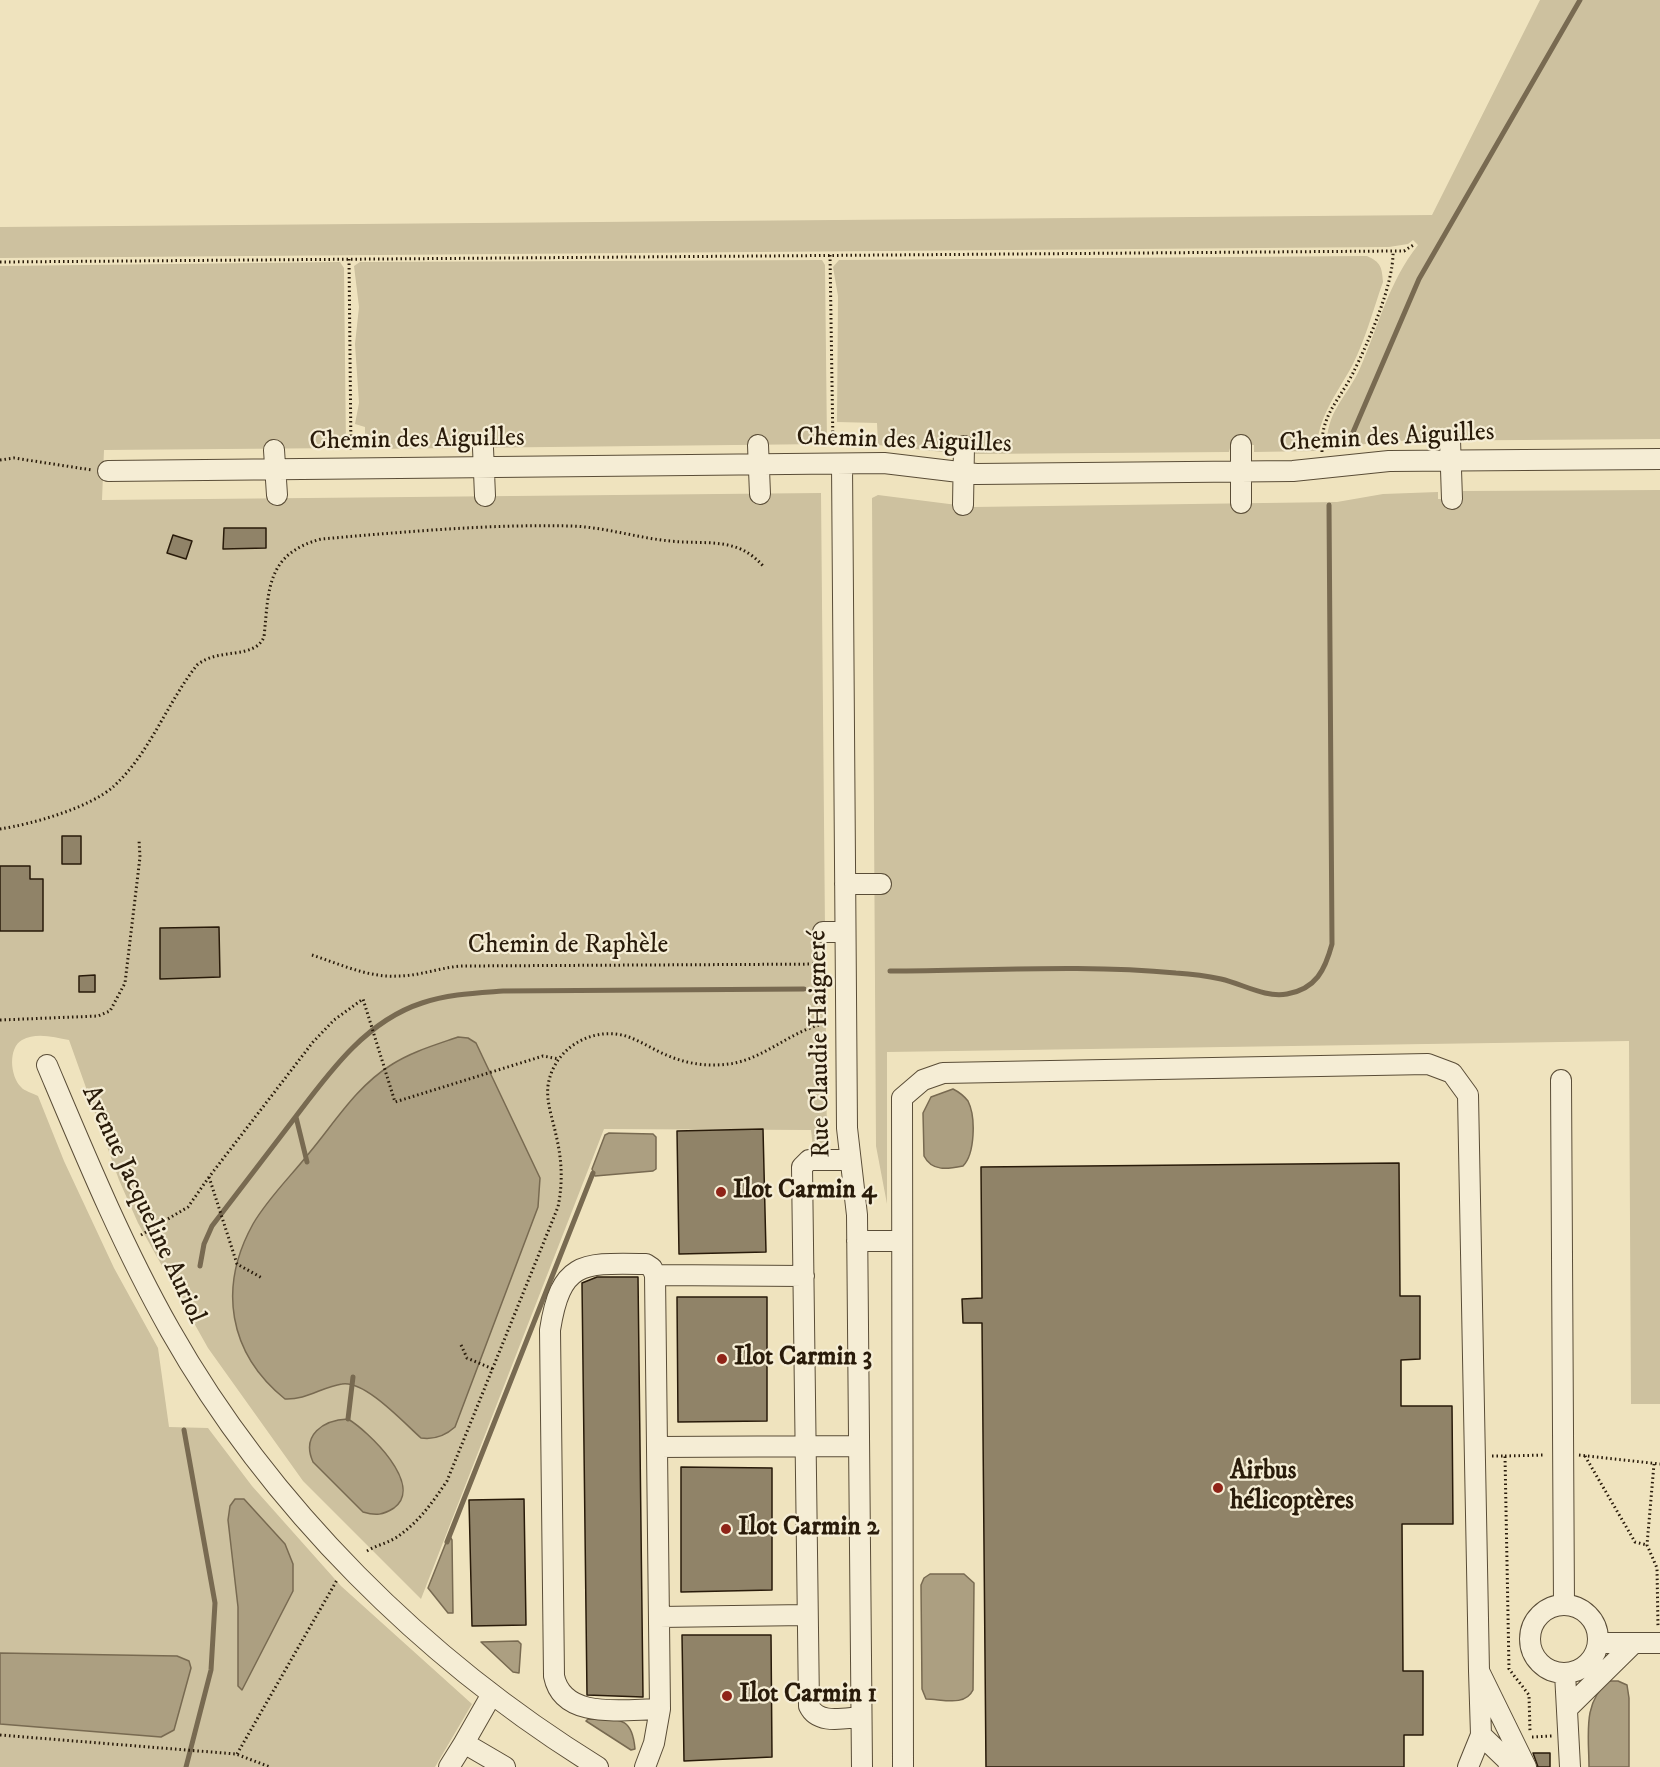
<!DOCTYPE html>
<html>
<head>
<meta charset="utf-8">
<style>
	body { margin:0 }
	canvas { display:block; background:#efe3be }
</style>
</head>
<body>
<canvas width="1660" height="1767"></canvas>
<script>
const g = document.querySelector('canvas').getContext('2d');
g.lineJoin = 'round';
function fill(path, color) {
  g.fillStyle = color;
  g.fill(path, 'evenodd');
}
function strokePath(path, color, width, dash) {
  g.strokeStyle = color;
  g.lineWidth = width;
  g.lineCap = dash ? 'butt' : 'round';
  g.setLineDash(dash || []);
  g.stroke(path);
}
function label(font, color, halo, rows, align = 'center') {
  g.font = font + ' "IM FELL DW Pica",serif';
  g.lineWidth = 4.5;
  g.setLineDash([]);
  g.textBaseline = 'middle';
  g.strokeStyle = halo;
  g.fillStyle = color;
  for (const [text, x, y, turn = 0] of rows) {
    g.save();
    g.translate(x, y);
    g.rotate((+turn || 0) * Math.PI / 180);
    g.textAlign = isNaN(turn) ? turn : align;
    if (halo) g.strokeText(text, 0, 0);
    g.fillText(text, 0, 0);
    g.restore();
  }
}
const green = new Path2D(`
	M 1540,0 L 1660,0 L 1660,439 L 1384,441 L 1327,450 C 1325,410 1347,399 1361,366 C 1379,324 1389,282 1418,245 L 1413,240 L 1408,244 L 1389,247 L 0,258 L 0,227 L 1432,215 Z
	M 1367,256 C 1381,262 1382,268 1383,282 C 1373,310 1365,341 1352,366 C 1335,397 1319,415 1316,451 L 1254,452 L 1254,445 L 1231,444 L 1229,452 L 975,454 L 974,446 L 955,445 L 952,453 L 878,445 L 877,423 L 837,422 L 838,296 L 833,267 L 839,260 Z
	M 822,260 L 825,265 L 827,444 L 365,449 L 365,427 L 355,424 L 359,403 L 355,344 L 359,307 L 354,266 L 360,262 Z
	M 340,262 L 344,268 L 346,448 L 104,450 L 102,500 L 821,493 L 827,1149 L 813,1148 L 811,1130 L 604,1129 L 421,1599 L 303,1481 L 208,1348 L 138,1223 L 119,1180 L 69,1040 C 54,1037 36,1032 22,1040 C 8,1048 10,1076 21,1087 C 24,1091 33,1093 38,1096 L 64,1161 L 114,1268 L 158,1348 L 169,1427 L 208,1428 L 252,1486 L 341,1586 L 472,1704 L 435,1767 L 0,1767 L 0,266 Z
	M 1660,490 L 1660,1404 L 1631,1404 L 1629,1041 L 887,1052 L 887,1204 L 876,1146 L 872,498 L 878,495 L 973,507 L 1337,502 L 1383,494 L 1438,492 L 1438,499 L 1462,500 L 1463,491 Z`);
const water = new Path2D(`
	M 458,1037 L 468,1038 L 476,1043 L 540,1178 L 538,1207 L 455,1427 C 445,1436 435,1440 421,1438 C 404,1423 365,1380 342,1384 C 322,1387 306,1400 285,1399 C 228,1353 218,1287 253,1224 C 268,1198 292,1175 310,1152 C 335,1122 357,1086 391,1065 C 411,1052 435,1045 458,1037 Z
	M 953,1089 C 959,1092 964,1096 968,1101 C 976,1117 975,1154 963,1166 C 948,1169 932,1172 924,1156 L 923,1113 L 931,1097 Z
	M 609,1133 L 653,1134 L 656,1137 L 656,1169 L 653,1171 L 595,1176 L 592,1169 L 605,1135 Z
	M 348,1419 C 368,1431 425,1485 394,1508 C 383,1515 376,1516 363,1512 L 313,1462 C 301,1435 323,1420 348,1419 Z
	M 235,1499 L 244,1499 L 285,1544 L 293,1564 L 293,1591 L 242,1690 L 238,1686 L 238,1607 L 228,1520 L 230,1506 Z
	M 449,1535 L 452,1540 L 453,1613 L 448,1613 L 428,1588 Z
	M 930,1574 L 964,1574 L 974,1583 L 973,1690 C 965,1707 942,1699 926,1699 L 922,1689 L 921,1585 L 924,1578 Z
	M 518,1641 L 521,1644 L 519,1673 L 513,1672 L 481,1642 Z
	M 0,1653 L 177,1656 L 189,1661 L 191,1668 L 174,1730 L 161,1737 L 0,1724 Z
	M 1609,1681 L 1618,1681 L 1627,1685 L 1629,1698 L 1629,1767 L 1589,1767 C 1589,1736 1582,1702 1609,1681 Z
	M 588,1719 C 617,1720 632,1714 635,1749 L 631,1750 L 586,1721 Z`);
const stream = new Path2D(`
	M 1351,437 L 1419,279 L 1580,0
	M 890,971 C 985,971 1082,964 1176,973 C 1191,974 1207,976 1221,979 C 1243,984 1265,998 1287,994 C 1316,989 1325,970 1332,944 L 1329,505
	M 296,1117 L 307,1162
	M 200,1266 L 204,1244 L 212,1226 C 236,1195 260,1163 284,1132 C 322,1083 360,1023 422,1003 C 448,994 476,993 503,991 L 804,989
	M 348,1419 L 353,1377
	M 184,1430 L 215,1603 L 211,1670 L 186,1767
	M 447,1542 L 593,1173`);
const building = new Path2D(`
	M 224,528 L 266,528 L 266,548 L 223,549 Z
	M 173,535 L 192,541 L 186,559 L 167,553 Z
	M 62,836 L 81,836 L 81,864 L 62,864 Z
	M 0,866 L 30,866 L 30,879 L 43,879 L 43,931 L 0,931 Z
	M 219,927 L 220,977 L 160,979 L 160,928 Z
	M 95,975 L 95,992 L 79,992 L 79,976 Z
	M 763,1129 L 766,1252 L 679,1254 L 677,1131 Z
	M 1399,1163 L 1400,1296 L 1420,1296 L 1420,1359 L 1401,1360 L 1401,1406 L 1452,1406 L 1453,1524 L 1402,1524 L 1403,1671 L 1423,1671 L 1423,1735 L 1404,1735 L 1404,1767 L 986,1767 L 982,1323 L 963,1323 L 962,1299 L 982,1298 L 981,1167 Z
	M 597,1277 L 638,1277 L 643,1697 L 587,1695 L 582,1283 Z
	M 677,1297 L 767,1297 L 767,1421 L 678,1422 Z
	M 681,1467 L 772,1468 L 772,1590 L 681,1592 Z
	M 524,1499 L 526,1625 L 472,1626 L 469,1500 Z
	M 682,1635 L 771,1635 L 772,1757 L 684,1761 Z
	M 1533,1753 L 1550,1753 L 1550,1767 L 1538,1767 Z`);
const path = new Path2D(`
	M 830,255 L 833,447
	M 349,259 L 351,450
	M 0,262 L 1393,251 L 1404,251 L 1415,244
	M 1322,452 C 1320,415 1338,403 1353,373 C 1368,343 1394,284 1393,251
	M 0,460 L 14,458 L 92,470
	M 0,829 C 32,824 90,808 114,786 C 150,753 167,703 197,665 C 219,647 254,660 264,637 C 269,589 266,554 321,539 C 404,532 488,524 571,526 C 604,527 638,538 670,541 C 706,545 737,536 763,566
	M 312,955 C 340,964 369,978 398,976 C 420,976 441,967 463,966 L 828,964
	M 815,964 L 817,1025
	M 0,1020 L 98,1016 L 110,1011 L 125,983 L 140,857 L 139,840
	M 209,1177 L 237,1264 L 262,1278
	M 141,1235 L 188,1207 L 209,1177 L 313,1042 L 334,1020 L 363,999 L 395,1102 L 543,1056 L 559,1059
	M 461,1345 L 467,1358 L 493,1369
	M 1579,1455 L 1660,1464
	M 1492,1456 L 1505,1456 L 1509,1669 L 1529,1695 L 1530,1732
	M 1505,1456 L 1545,1455
	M 1585,1456 L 1635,1542 L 1647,1545
	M 1654,1464 L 1647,1545 L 1657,1568 L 1658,1627
	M 367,1551 C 377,1545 388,1543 397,1537 C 419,1522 432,1503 447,1481 L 558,1207 C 563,1182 562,1160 556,1135 C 553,1120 546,1102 548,1086 C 553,1049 591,1026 626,1036 C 644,1042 661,1055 680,1060 C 695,1065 713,1066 729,1064 C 766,1059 793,1028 829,1023
	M 0,1735 L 236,1754 L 270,1767
	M 1532,1737 L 1552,1736
	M 237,1754 L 337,1580`);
const minor = new Path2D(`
	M 1450,440 L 1452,499
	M 758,445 L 760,494
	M 1241,445 L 1241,503
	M 483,448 L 485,496
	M 274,450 L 277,495
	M 842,464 L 847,1128 L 857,1215 L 862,1767
	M 108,471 L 884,463 L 976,474 L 1293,471 L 1389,461 L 1660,459
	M 963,505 L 964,446
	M 845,884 L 881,884
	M 823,932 L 845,932
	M 47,1065 C 85,1155 122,1245 170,1330 C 270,1507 426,1661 598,1767
	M 1561,1080 L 1564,1605
	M 849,1160 L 809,1160 L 802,1167 C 805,1347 805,1527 809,1706 C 818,1725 844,1718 861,1717
	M 857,1241 L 902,1241
	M 655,1275 L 804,1276
	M 657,1447 L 859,1446
	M1530 1639a34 34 0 1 1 68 0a34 34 0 1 1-68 0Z
	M 659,1617 L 807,1615
	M 1598,1643 L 1660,1643
	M 1565,1673 L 1570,1767
	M 492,1694 L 464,1743 L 505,1767
	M 1568,1708 L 1634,1643
	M 449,1767 L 464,1743
	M 645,1767 L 654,1743 L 660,1709 L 655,1275 L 652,1268 L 646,1264 C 583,1263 561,1260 550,1330 L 554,1676 C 563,1721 625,1709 660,1709
	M 903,1767 L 902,1098 L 923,1080 L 943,1073 L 1428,1064 L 1452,1073 L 1468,1095 L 1479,1671
	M 1468,1767 L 1481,1735
	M 1509,1767 L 1508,1761 L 1481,1735 L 1479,1671 L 1526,1767`);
const markers = [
	[721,1192,6,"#8f2418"],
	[722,1359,6,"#8f2418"],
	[1218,1488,6,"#8f2418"],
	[726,1529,6,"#8f2418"],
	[727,1696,6,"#8f2418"]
];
const streetNames = [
	["Chemin des Aiguilles",1387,439,-3],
	["Chemin des Aiguilles",417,441,-1],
	["Chemin des Aiguilles",904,442,2],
	["Chemin de Raphèle",568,947],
	["Rue Claudie Haigneré",821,1044,-91],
	["Avenue Jacqueline Auriol",142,1205,65]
];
const poiNames = [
	["Ilot Carmin 4",733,1192],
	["Ilot Carmin 3",734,1359],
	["Airbus",1230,1473],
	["hélicoptères",1230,1503],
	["Ilot Carmin 2",738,1529],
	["Ilot Carmin 1",739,1696]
];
fill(green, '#cdc19f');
fill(water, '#ac9f81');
strokePath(water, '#786a51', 1.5);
strokePath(stream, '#786a51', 5);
fill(building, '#908368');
strokePath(building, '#291b0a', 1.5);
strokePath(minor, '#5a4d37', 22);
strokePath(path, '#291b0a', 3, [1.5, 3]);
strokePath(minor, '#f5edd5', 20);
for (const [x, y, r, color] of markers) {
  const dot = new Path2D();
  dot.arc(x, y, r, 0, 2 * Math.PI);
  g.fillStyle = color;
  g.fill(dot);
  strokePath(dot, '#f5edd5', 2);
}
label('26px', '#291b0a', '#f5edd5', streetNames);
label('bold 26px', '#291b0a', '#f5edd5', poiNames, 'left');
</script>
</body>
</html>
